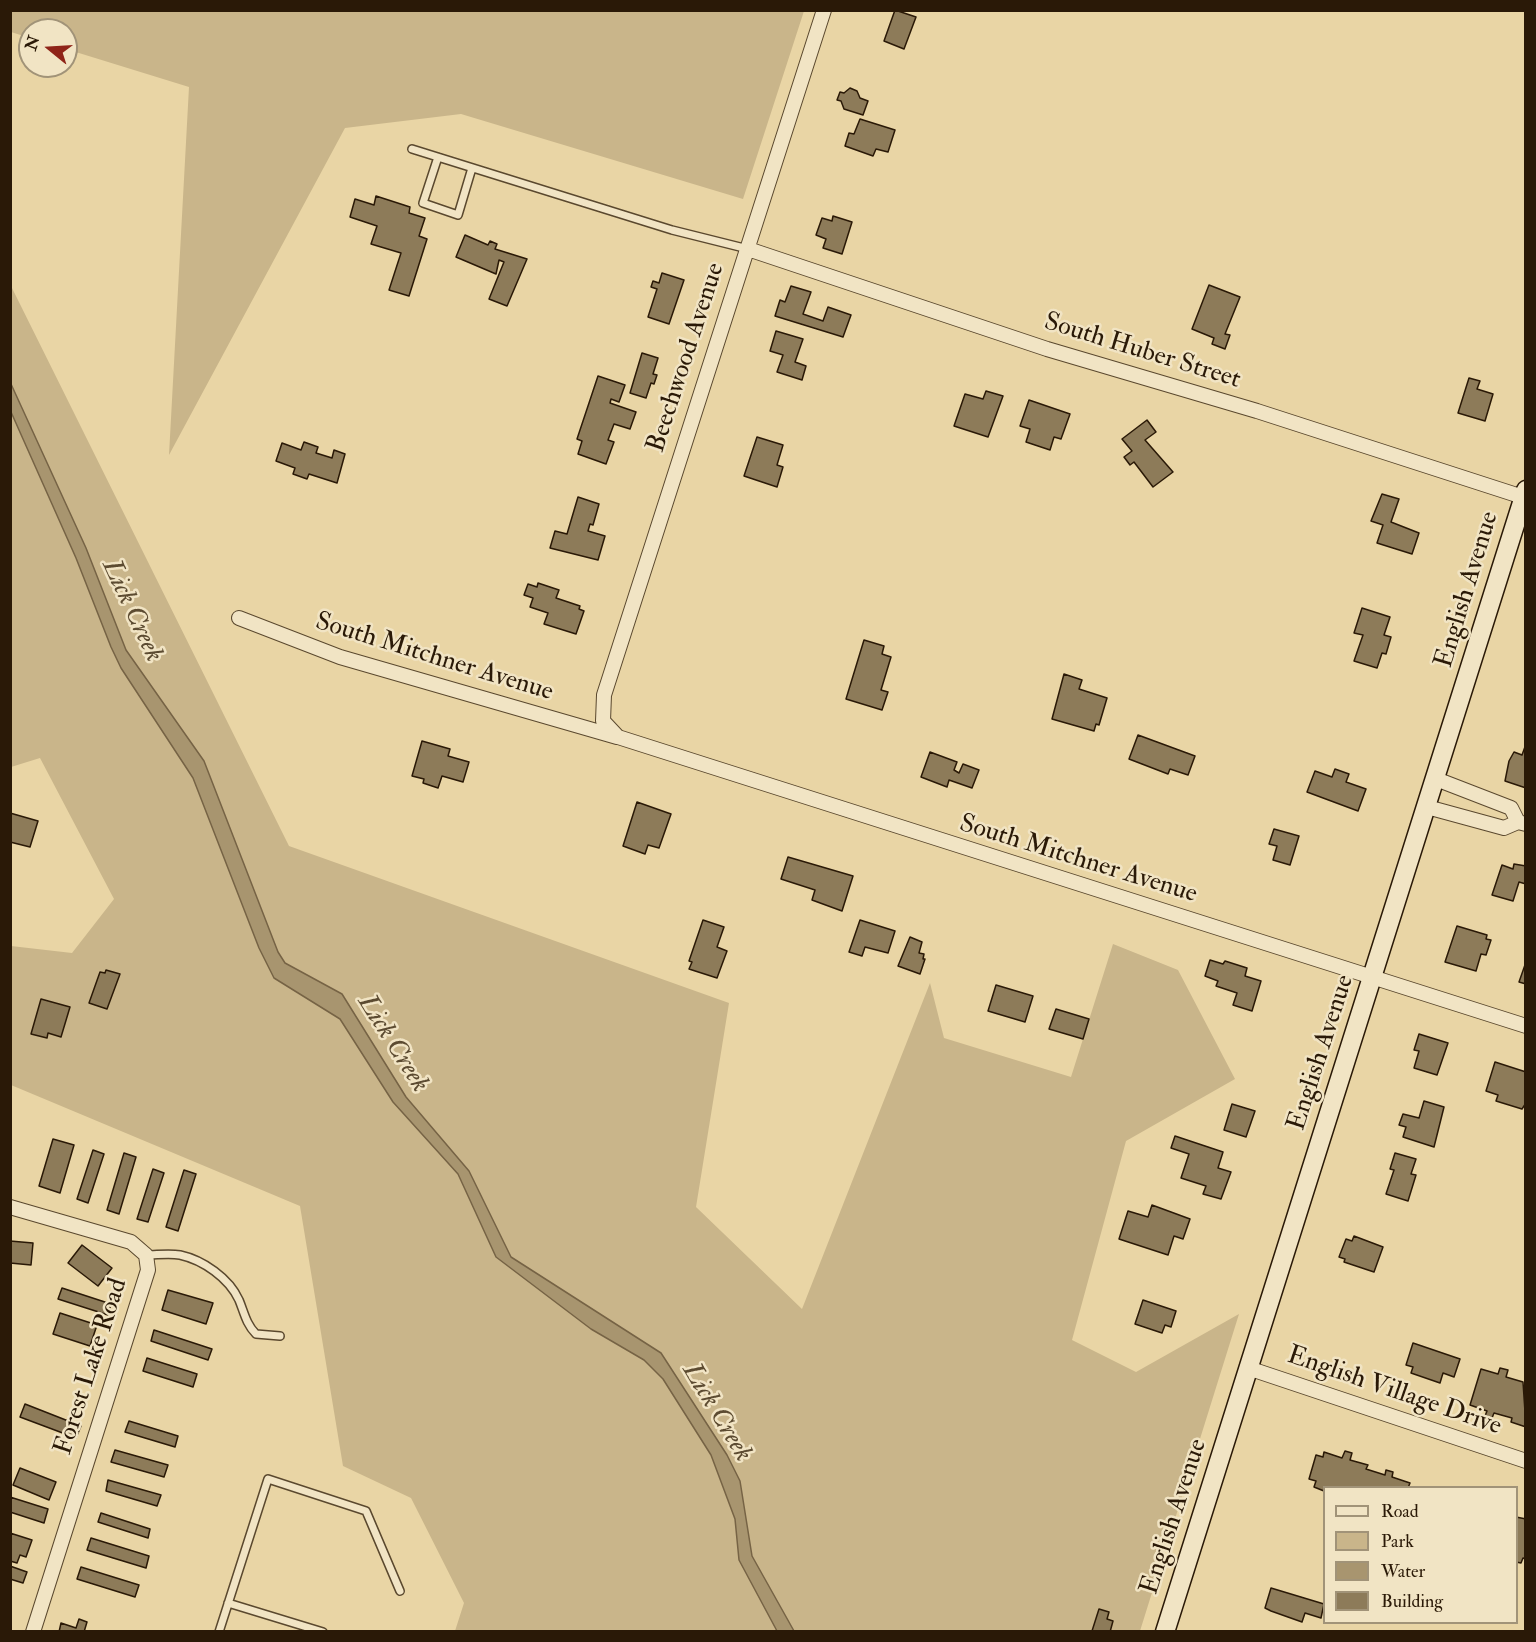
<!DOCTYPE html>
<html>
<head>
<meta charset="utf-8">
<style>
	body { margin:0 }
	#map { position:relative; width:1536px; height:1642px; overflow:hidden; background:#e9d5a5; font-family:"IM FELL Double Pica",serif }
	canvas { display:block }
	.frame { position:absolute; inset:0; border:12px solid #2a1907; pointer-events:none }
	.legend { position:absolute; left:1323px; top:1486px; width:195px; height:138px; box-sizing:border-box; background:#f1e4c4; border:2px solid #a19378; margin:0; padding:8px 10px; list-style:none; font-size:18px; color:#2a1907 }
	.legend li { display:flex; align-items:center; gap:12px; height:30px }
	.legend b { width:30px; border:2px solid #a19378 }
	.north { position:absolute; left:18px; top:18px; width:60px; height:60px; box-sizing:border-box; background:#f1e4c4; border:2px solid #a19378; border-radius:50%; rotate:288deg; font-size:16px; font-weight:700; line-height:24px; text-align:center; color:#2a1907 }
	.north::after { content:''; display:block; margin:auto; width:21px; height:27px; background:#8f2418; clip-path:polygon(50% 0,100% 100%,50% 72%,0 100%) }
</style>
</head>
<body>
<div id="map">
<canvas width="1536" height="1642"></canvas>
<div class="frame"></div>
<ul class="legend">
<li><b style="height:8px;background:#f1e4c4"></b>Road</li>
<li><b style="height:16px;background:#c9b58a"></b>Park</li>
<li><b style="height:16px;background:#a8956f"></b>Water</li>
<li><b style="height:16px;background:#8d7b59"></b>Building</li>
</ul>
<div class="north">N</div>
</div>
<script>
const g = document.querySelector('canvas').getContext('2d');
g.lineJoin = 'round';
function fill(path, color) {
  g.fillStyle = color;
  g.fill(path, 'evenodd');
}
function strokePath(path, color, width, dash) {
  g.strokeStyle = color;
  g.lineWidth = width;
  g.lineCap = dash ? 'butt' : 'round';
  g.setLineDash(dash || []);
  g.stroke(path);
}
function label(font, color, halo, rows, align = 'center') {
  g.font = font + ' "IM FELL Double Pica",serif';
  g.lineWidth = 5;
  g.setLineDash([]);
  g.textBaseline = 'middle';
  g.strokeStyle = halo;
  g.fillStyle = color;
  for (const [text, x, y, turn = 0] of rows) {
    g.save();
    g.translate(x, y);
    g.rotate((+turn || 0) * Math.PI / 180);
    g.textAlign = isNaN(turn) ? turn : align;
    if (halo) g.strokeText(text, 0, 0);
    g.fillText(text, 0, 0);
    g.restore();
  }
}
const green = new Path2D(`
	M 235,10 L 238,12 L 804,11 L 743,199 L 461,114 L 345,128 L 169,455 L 189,87 L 66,49 L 66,30 L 30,30 L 30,38 L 11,32 L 11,11 Z
	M 10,284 L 289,846 L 729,1003 L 696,1207 L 802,1309 L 930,983 L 944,1038 L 1071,1077 L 1113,944 L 1178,970 L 1235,1079 L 1126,1141 L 1072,1340 L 1136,1372 L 1239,1314 L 1140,1631 L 455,1631 L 464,1603 L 411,1498 L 343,1466 L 300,1206 L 11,1085 L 11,946 L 72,953 L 114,899 L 40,758 L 11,767 Z`);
const water = new Path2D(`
	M 11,384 L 86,548 L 126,650 L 204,761 L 278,952 L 285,963 L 342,994 L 406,1097 L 469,1171 L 511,1257 L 661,1353 L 727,1455 L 740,1481 L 752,1556 L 794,1631 L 777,1631 L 739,1560 L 735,1519 L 711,1455 L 663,1379 L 644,1360 L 591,1329 L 496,1257 L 458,1174 L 393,1102 L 340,1019 L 274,978 L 259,948 L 193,778 L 121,668 L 111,647 L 76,558 L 11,412 Z`);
const building = new Path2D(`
	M 895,10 L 916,17 L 904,49 L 884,41 Z
	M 850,88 L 857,91 L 860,98 L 868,101 L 863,115 L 844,109 L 841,101 L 837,100 L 840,92 L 844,93 Z
	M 860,119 L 895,130 L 888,152 L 876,149 L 873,156 L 845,146 L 849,133 L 854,134 Z
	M 376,196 L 410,207 L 409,213 L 425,218 L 419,236 L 427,239 L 409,296 L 389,290 L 401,253 L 371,244 L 377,226 L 350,217 L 355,199 L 374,205 Z
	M 833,216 L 852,222 L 842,254 L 823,248 L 826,239 L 816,235 L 822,218 L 832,221 Z
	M 465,235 L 488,245 L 490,241 L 497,244 L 495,249 L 527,259 L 507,306 L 489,299 L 504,262 L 499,260 L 496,274 L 456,257 Z
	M 662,273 L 684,280 L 669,324 L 648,317 L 657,289 L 651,287 L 653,281 L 659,283 Z
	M 1209,285 L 1240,297 L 1225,334 L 1230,335 L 1225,349 L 1212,344 L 1214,338 L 1192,329 Z
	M 791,286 L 811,292 L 803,314 L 823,321 L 828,307 L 851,315 L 843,337 L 775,316 L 780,300 L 785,302 Z
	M 776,331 L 803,339 L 795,362 L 806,366 L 802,380 L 777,372 L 783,355 L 770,351 Z
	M 642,353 L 658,358 L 653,374 L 657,375 L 654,384 L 651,383 L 646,398 L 630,393 Z
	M 598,376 L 625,385 L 619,402 L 611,399 L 610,403 L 636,412 L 630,429 L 614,424 L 608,440 L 614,442 L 606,464 L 578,454 L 582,441 L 577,439 Z
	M 1469,378 L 1480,381 L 1477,389 L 1493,394 L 1485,421 L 1458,413 Z
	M 986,391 L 1003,396 L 988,437 L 954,426 L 965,394 L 983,399 Z
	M 1029,400 L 1070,414 L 1061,439 L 1054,437 L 1050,450 L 1026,442 L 1030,429 L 1020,426 Z
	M 1147,420 L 1156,432 L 1145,440 L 1173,472 L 1153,487 L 1134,462 L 1130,465 L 1124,457 L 1132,451 L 1122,439 Z
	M 757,437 L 783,445 L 777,465 L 783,467 L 777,487 L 744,476 Z
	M 304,442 L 318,447 L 316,453 L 332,458 L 334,450 L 345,454 L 337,483 L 309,474 L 307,479 L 293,474 L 295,468 L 276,461 L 282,443 L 301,450 Z
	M 1382,494 L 1399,499 L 1391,522 L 1419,533 L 1412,554 L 1377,543 L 1383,525 L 1371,521 Z
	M 578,497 L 599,504 L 593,525 L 590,524 L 588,531 L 605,536 L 598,560 L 550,548 L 555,531 L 567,534 Z
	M 538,583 L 559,590 L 556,598 L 580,606 L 579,609 L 584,611 L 576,634 L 544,624 L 548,613 L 530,607 L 533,598 L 524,595 L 528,584 L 537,587 Z
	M 1362,608 L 1390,617 L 1384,635 L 1391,637 L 1386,654 L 1382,653 L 1377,668 L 1354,661 L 1363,635 L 1354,633 Z
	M 864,640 L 884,646 L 882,654 L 891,657 L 881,690 L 888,692 L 882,710 L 846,699 Z
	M 1064,674 L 1082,680 L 1079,689 L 1107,698 L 1099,725 L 1096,724 L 1094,731 L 1052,719 Z
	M 1138,735 L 1195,756 L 1188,775 L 1170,769 L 1168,774 L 1129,759 Z
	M 422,741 L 450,749 L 448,756 L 469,762 L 463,782 L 442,776 L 438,788 L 423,783 L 424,779 L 412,776 Z
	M 1526,744 L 1526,788 L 1505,781 L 1509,761 L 1514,752 L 1522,755 Z
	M 930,752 L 957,762 L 954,770 L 959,773 L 963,764 L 979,770 L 972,788 L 949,780 L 947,787 L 921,777 Z
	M 1335,769 L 1349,774 L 1346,782 L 1366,789 L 1358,811 L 1307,792 L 1315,771 L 1332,777 Z
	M 637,802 L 671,814 L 659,848 L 648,845 L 645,854 L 623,846 Z
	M 10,813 L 38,821 L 30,847 L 10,842 Z
	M 1274,829 L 1299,836 L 1290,865 L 1273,860 L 1277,846 L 1269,844 Z
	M 788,857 L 853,876 L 842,911 L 812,900 L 815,890 L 781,879 Z
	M 1514,864 L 1526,866 L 1526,884 L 1519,882 L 1513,901 L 1492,895 L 1502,865 L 1513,869 Z
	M 703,920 L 724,927 L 717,947 L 727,951 L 717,978 L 689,969 L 692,962 L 689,961 Z
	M 860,920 L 895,931 L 888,953 L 865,947 L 862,956 L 849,952 Z
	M 1457,926 L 1487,935 L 1486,939 L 1491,940 L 1486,955 L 1481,954 L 1476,971 L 1445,962 Z
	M 910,937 L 922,942 L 919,953 L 924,954 L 923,959 L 925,959 L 920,974 L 898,966 Z
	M 1210,960 L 1223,964 L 1225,961 L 1247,968 L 1245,976 L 1261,981 L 1252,1011 L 1233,1005 L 1237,993 L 1216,986 L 1218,981 L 1205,976 Z
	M 1526,962 L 1526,984 L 1519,982 Z
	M 106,970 L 120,974 L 107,1009 L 89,1003 L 100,972 L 105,973 Z
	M 996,985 L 1033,996 L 1025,1022 L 988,1011 Z
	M 41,999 L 70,1007 L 61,1037 L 48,1033 L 47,1038 L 31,1034 Z
	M 1056,1009 L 1089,1019 L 1083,1039 L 1049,1029 Z
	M 1419,1034 L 1448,1043 L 1437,1075 L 1414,1068 L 1419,1051 L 1414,1050 Z
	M 1495,1062 L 1526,1072 L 1526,1103 L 1522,1109 L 1496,1101 L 1498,1095 L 1486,1091 Z
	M 1424,1101 L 1444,1107 L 1434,1147 L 1403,1137 L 1406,1127 L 1399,1125 L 1403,1114 L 1419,1118 Z
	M 1232,1104 L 1255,1111 L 1246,1137 L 1224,1130 Z
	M 1175,1136 L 1223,1152 L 1218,1168 L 1231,1172 L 1221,1199 L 1203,1194 L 1206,1186 L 1181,1178 L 1189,1154 L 1171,1148 Z
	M 53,1139 L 74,1145 L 60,1193 L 39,1186 Z
	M 93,1150 L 104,1154 L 88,1203 L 77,1199 Z
	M 124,1153 L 136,1157 L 119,1214 L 107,1210 Z
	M 1395,1153 L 1416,1159 L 1411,1174 L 1416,1175 L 1408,1201 L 1386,1194 L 1394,1170 L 1390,1169 Z
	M 153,1169 L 164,1173 L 148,1222 L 137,1219 Z
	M 184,1170 L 196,1174 L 178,1231 L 166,1227 Z
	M 1152,1205 L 1190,1219 L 1183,1239 L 1174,1236 L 1168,1255 L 1119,1239 L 1128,1211 L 1148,1217 Z
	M 1354,1236 L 1383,1247 L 1374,1272 L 1344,1262 L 1345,1259 L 1339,1257 L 1346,1239 L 1352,1241 Z
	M 10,1241 L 33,1243 L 31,1265 L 10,1263 Z
	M 82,1245 L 112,1268 L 98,1286 L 68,1263 Z
	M 62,1288 L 111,1304 L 108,1315 L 58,1299 Z
	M 168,1290 L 213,1303 L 206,1324 L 162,1310 Z
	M 1143,1300 L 1176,1311 L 1171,1327 L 1165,1325 L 1162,1333 L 1135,1324 Z
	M 60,1313 L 97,1325 L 90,1346 L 53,1334 Z
	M 154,1330 L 212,1349 L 208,1360 L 151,1341 Z
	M 1413,1343 L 1460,1359 L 1454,1377 L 1443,1373 L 1440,1383 L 1411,1373 L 1413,1367 L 1406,1365 Z
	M 147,1358 L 197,1374 L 193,1387 L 143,1371 Z
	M 1500,1368 L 1508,1370 L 1506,1377 L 1523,1382 L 1526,1427 L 1511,1422 L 1512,1418 L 1494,1413 L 1492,1418 L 1485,1416 L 1487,1411 L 1470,1405 L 1481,1369 L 1498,1374 Z
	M 25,1404 L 81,1426 L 76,1438 L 20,1417 Z
	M 129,1421 L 178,1436 L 175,1447 L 125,1432 Z
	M 115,1450 L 168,1465 L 164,1477 L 111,1462 Z
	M 1345,1451 L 1352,1453 L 1350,1460 L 1368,1465 L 1366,1469 L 1385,1475 L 1386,1470 L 1393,1472 L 1392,1477 L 1410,1483 L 1408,1488 L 1324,1488 L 1324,1491 L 1314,1487 L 1316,1481 L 1309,1479 L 1316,1455 L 1323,1457 L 1324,1452 L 1342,1458 Z
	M 20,1468 L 56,1482 L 49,1500 L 13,1485 Z
	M 108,1480 L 161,1495 L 157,1506 L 106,1491 Z
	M 10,1497 L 48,1509 L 44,1523 L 10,1512 Z
	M 101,1513 L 150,1529 L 148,1538 L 98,1522 Z
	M 1516,1517 L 1526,1519 L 1526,1559 L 1523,1558 L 1521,1563 L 1516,1562 Z
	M 10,1533 L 32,1540 L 26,1557 L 20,1555 L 17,1563 L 10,1561 Z
	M 91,1538 L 149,1556 L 146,1568 L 87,1550 Z
	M 10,1566 L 27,1572 L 23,1583 L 10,1579 Z
	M 81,1567 L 139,1585 L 135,1597 L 77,1579 Z
	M 1271,1588 L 1324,1604 L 1321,1618 L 1305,1613 L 1302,1622 L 1271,1611 L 1265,1608 Z
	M 1099,1609 L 1109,1612 L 1107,1619 L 1113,1621 L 1110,1632 L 1092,1631 Z
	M 79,1619 L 87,1622 L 84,1632 L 59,1632 L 61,1623 L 76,1628 Z`);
const lane = new Path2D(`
	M 412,149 L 672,230 L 748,249
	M 438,157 L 423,203 L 458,215 L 472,168
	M 146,1255 C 157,1255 169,1253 180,1255 C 203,1260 229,1278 239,1300 C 244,1312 246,1324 256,1334 L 280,1336
	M 228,1603 L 323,1632
	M 219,1632 L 268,1479 L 366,1511 L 400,1591`);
const street = new Path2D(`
	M 824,10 L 604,695 L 603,721 L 618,737 L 1526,1026
	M 748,249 L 1047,349 L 1257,411 L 1523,497
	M 239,618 L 340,657 L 617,737
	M 1436,779 L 1511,808 L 1518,822
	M 1427,807 L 1504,828 L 1518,822 L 1526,824
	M 10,1207 L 131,1242 L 146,1255 L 148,1270 L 33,1632
	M 1248,1368 L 1526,1461`);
const secondary = new Path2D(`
	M 1165,1632 L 1526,490`);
const streetNames = [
	["South Huber Street",1142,352,17],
	["Beechwood Avenue",687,358,-72],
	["English Avenue",1468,590,-73],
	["South Mitchner Avenue",434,658,17],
	["South Mitchner Avenue",1078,860,17],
	["English Avenue",1322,1053,-72],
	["Forest Lake Road",92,1367,-72],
	["English Village Drive",1394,1392,19],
	["English Avenue",1175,1517,-72]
];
const waterNames = [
	["Lick Creek",131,611,65],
	["Lick Creek",392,1044,58],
	["Lick Creek",716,1413,59]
];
fill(green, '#c9b58a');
fill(water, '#a8956f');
strokePath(water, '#766345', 1.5);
fill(building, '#8d7b59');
strokePath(building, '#2a1907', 1.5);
strokePath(lane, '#5a482e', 10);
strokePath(street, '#5a482e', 16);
strokePath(secondary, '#2a1907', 21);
strokePath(lane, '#f1e4c4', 7);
strokePath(street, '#f1e4c4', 14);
strokePath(secondary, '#f1e4c4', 18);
label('26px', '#2a1907', '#f1e4c4', streetNames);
label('italic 27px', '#5c4b31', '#f1e4c4', waterNames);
</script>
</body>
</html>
